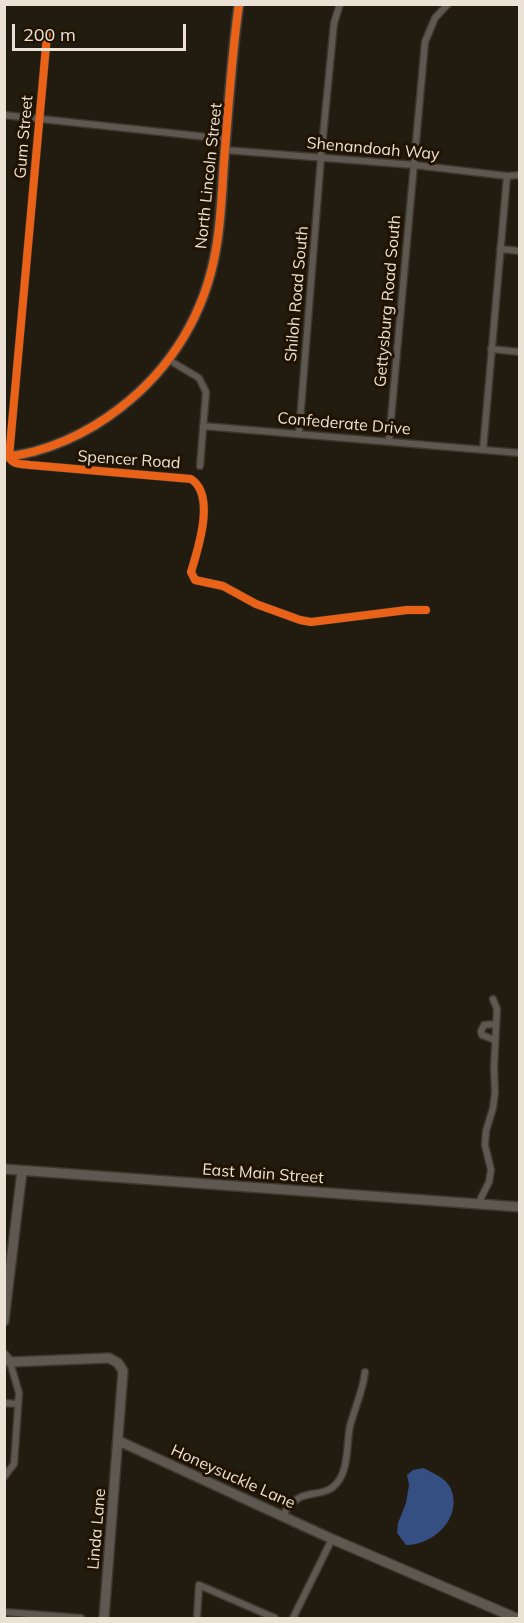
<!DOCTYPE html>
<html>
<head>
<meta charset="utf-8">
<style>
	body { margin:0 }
	#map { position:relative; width:524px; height:1623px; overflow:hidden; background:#211b10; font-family:Mulish,sans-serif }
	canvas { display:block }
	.frame { position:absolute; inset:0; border:6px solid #ebe2d5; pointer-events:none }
	.scale { position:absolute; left:12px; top:24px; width:174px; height:27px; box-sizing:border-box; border:3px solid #ebe2d5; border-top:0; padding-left:8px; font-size:18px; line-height:21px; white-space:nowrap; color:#ebe2d5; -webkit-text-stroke:4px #201302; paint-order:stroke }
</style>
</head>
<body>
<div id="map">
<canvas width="524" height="1623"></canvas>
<div class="frame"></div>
<div class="scale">200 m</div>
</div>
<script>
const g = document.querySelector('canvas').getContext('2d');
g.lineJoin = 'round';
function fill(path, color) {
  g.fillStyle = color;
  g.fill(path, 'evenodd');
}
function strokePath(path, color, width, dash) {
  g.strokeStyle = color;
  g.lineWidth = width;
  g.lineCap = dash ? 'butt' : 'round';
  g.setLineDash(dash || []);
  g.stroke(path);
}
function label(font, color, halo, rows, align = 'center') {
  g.font = font + ' Mulish,sans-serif';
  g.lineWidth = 6;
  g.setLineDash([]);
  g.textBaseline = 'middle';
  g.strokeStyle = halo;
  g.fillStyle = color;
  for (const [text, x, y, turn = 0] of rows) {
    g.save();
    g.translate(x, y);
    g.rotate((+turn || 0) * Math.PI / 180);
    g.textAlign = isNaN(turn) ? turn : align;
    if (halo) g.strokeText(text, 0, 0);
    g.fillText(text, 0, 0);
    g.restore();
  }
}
const water = new Path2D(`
	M 423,1468 C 432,1472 445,1478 450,1487 C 464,1516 435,1545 406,1545 L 397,1533 L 398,1523 L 406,1503 L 409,1485 L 407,1475 L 413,1470 Z`);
const street = new Path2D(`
	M 47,35 L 9,457 C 13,465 21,464 30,465 L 191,479 C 216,495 198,549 191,572 L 195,580 L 223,586 L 256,604 L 300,620 L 311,622 L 407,610 L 426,610
	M 4,115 L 226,139
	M 225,150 L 414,165 L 507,176 L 520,175
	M 500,249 L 520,251
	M 491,349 L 520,352
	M 169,360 L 199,378 L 206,392 L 200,466
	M 203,426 L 520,453
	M 299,433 L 321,157 L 334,23 L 340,4
	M 389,441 L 425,42 L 435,18 L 448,4
	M 483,450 L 507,176
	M 495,1040 L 482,1035 L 481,1031 L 484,1025 L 496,1024
	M 478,1204 L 489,1182 L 491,1170 L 485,1145 L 486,1131 L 493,1108 L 495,1092 L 494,1068 L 497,1009 L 493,999
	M 4,1403 L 18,1404
	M 4,1477 L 14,1464 L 19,1393 L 10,1362
	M 283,1515 C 287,1508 292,1502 299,1498 C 309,1492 324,1495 333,1487 C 350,1473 346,1444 350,1426 C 355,1407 363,1391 365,1372
	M 4,1612 L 81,1618
	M 197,1618 L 199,1585 L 275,1618
	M 293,1618 L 332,1539`);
const secondary = new Path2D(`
	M 4,457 C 46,453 88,433 120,408 C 172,368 205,313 216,249 C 222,216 222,182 225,149 C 229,101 232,52 239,4
	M 4,1169 L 520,1207
	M 4,1321 L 22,1171
	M 4,1355 L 10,1362 L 109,1358 L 118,1363 L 123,1371 L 104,1618
	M 119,1441 L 332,1539 L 516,1618`);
const cycleway = new Path2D(`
	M 47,35 L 9,457 C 13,465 21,464 30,465 L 191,479 C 216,495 198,549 191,572 L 195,580 L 223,586 L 256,604 L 300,620 L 311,622 L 407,610 L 426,610
	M 4,457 C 46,453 88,433 120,408 C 172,368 205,313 216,249 C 222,216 222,182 225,149 C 229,101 232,52 239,4`);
const streetNames = [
	["Gum Street",24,137,-85],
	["Shenandoah Way",373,149,5],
	["North Lincoln Street",209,176,-84],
	["Shiloh Road South",297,294,-85],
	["Gettysburg Road South",388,301,-85],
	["Confederate Drive",344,424,5],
	["Spencer Road",129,460,4],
	["East Main Street",263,1174,4],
	["Honeysuckle Lane",233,1477,24],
	["Linda Lane",97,1529,-85]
];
fill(water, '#354f82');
strokePath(street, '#3c372f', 9);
strokePath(secondary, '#3c372f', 12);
strokePath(street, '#5e5851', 6);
strokePath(secondary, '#5e5851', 9);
strokePath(cycleway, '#ea6118', 8);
label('16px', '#ebe2d5', '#201302', streetNames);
</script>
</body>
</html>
